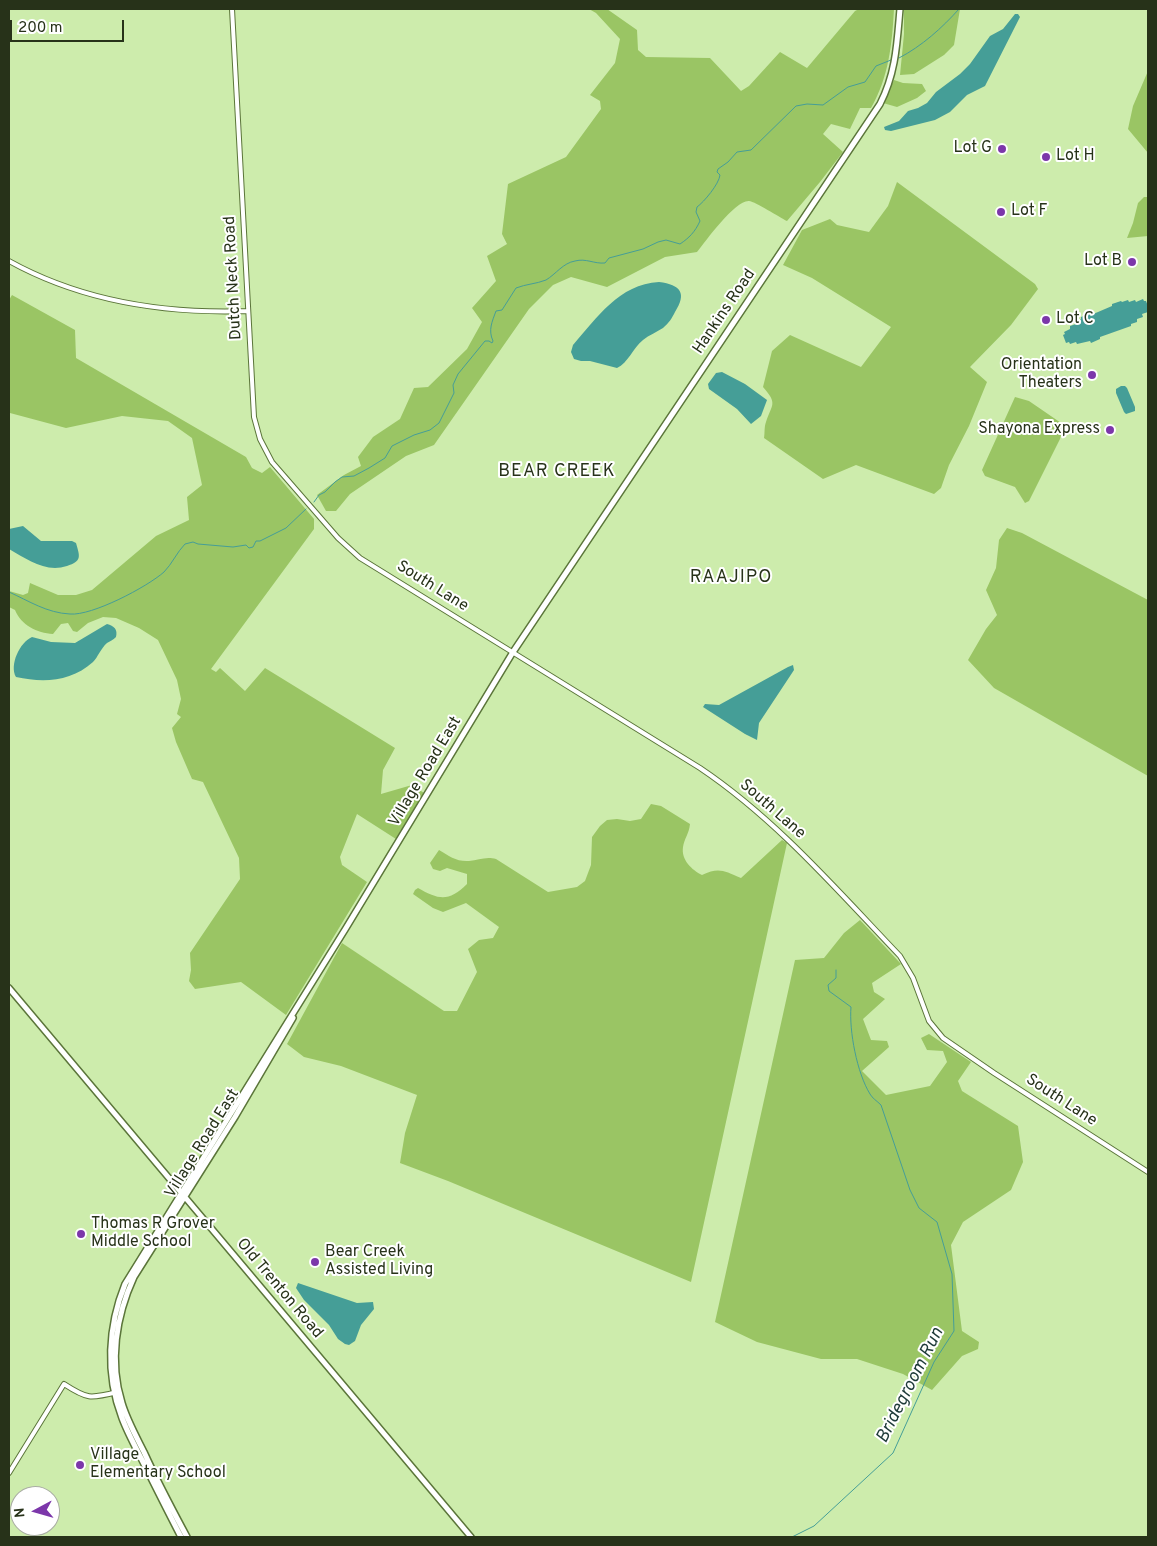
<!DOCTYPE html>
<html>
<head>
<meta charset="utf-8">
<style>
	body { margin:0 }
	#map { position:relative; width:1157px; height:1546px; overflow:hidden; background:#cdecac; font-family:Overpass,sans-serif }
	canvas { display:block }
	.frame { position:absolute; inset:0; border:10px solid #273219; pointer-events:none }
	.north { position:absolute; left:10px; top:1486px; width:50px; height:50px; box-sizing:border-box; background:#fff; border:1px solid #a9ada3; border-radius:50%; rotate:264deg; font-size:14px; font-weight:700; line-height:20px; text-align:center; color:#273219 }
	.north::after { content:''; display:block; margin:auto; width:18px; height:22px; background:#7c37aa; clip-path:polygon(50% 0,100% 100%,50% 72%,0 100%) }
	.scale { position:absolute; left:10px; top:20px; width:114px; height:22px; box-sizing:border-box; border:2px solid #273219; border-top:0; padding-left:6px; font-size:15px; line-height:18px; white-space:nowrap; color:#273219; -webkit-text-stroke:4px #fff; paint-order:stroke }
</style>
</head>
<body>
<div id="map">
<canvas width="1157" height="1546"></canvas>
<div class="frame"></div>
<div class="north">N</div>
<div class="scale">200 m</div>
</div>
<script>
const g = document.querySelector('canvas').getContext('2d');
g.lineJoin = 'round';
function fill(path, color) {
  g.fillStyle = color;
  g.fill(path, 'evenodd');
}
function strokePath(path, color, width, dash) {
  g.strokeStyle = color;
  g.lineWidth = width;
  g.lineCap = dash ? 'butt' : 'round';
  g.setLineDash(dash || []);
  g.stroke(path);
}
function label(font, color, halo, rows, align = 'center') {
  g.font = font + ' Overpass,sans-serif';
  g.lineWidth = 4;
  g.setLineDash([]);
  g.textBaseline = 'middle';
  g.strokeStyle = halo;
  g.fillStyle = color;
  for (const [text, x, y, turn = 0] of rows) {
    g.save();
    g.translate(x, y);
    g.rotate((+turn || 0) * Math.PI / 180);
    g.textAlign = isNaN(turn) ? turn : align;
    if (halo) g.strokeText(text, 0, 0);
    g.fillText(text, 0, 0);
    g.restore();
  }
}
const green = new Path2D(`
	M 589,9 L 607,9 L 637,30 L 638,50 L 646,57 L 710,58 L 741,91 L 749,86 L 780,52 L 807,68 L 855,11 L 859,9 L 894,9 C 892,44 889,77 871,108 L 860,108 L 850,129 L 831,124 L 823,134 L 843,152 L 820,182 L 787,221 C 779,217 756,202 749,201 C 735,200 706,241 697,252 L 665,257 L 607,287 L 571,277 L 553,285 L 529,309 L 434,445 L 406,456 L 350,494 L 336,511 L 326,511 L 317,495 L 344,475 L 361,466 L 358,457 L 373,437 L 400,419 L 414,388 L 428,387 L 467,349 L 482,322 L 472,308 L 496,281 L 487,256 L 507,244 L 502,234 L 508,184 L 566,157 L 601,109 L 600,101 L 590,95 L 615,63 L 620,39 L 596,13 Z
	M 904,9 L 960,9 L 954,45 L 944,55 L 914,74 L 900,75 L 904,34 Z
	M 1148,71 L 1148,153 L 1128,129 L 1133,106 Z
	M 894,80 L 903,83 L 922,84 L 926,91 L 917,98 L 897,107 L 883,103 Z
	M 897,182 L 1035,284 L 1038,289 L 1011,325 L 970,367 L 987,382 L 969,426 L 949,465 L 941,488 L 934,494 L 856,465 L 823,479 L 764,438 C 765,433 764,427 766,422 C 772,404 778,404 763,387 L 772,351 L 790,335 L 861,367 L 891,327 L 812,278 L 783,265 L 802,230 L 830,219 L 837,225 L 869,232 L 888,206 Z
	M 1144,197 L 1148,197 L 1148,236 L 1127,238 L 1133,223 L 1138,203 Z
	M 12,295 L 75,330 L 76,358 L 246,457 L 252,468 L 262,473 L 270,467 L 314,519 L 314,529 L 211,669 L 216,672 L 220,668 L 245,691 L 265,668 L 395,748 L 383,770 L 381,794 L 412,785 L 424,793 L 396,839 L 357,814 L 340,857 L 342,865 L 367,882 L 286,1015 L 241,982 L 195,989 L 189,981 L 191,970 L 190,953 L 240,879 L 239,858 L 203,782 L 192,779 L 176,742 L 172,728 L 181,717 L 177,714 L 181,699 L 177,680 L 158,640 L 139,628 L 116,618 L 103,617 L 88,623 L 77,632 L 73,631 L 68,623 L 61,624 L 53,634 C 37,633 21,625 15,610 L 9,607 L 9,591 L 23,595 L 28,593 L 30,583 L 58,595 L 76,595 L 92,590 L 156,536 L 189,520 L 187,497 L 202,485 L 192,438 L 168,421 L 122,416 L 66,428 L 10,413 L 9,300 Z
	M 1015,397 L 1029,401 L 1064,425 L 1060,439 L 1029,501 L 1025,503 L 1015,487 L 985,476 L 982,470 Z
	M 1007,528 L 1022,533 L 1148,600 L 1148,776 L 994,688 L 968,660 L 986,629 L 997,615 L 986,590 L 996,568 L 999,540 Z
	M 651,804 L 661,806 L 690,824 C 689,834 684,839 683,847 C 681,860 692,870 702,875 C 719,867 724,871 741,878 L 782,840 L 787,843 L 691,1282 L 448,1181 L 400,1163 L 405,1133 L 417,1095 L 341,1066 L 304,1057 L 287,1044 L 342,943 L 444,1011 L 457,1011 L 477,972 L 468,949 L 479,940 L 493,938 L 499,927 L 466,903 L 443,912 L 433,908 L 413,894 L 415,890 L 418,888 C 439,900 449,902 467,884 L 467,874 L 447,868 L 440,871 L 433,869 L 430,863 L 439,850 C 449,856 457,862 469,861 C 479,860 486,856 496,859 L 548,892 L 577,887 L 585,881 L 591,865 L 592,837 L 600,826 L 607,820 L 617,819 L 630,821 L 641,819 Z
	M 860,920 L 901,964 L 872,983 L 874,992 L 885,999 L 863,1019 L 871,1040 L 887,1041 L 889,1047 L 862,1071 L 886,1095 L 930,1086 L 947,1062 L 943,1051 L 927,1050 L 921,1038 L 929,1034 L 971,1062 L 958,1081 L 962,1091 L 1018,1126 L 1023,1162 L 1011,1190 L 963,1222 L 951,1245 L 962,1331 L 979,1342 L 978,1349 L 962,1356 L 932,1390 L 903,1374 L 857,1359 L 821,1359 L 757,1342 L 715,1322 L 795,960 L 824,958 L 844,933 Z`);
const water = new Path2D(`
	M 1015,14 L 1018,14 L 1020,17 L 985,86 L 967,95 L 950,112 L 935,120 L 891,131 L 885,130 L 884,127 L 899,121 L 908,111 L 918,108 L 927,103 L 936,92 L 960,74 L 970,64 L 990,36 L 1003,29 Z
	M 659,282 C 681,285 687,293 675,312 C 672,318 669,323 663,328 C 657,332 649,335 643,340 C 633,348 628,363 617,368 L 590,361 L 581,361 L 574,359 L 571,352 L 573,345 C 597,318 619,284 659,282 Z
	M 1143,299 L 1144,301 L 1146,301 L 1148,306 L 1148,312 L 1142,314 L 1143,317 L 1137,319 L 1137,322 L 1131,324 L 1131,326 L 1100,337 L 1100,339 L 1091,343 L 1090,341 L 1077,344 L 1076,342 L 1070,344 L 1069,342 L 1066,343 L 1063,335 L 1065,334 L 1064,332 L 1070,329 L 1070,326 L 1076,324 L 1075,322 L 1081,319 L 1081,317 L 1090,313 L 1091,315 L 1112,306 L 1112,304 L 1121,301 L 1122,302 L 1128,300 L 1129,302 L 1135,300 L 1136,302 Z
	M 722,372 L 745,384 L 767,400 L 761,416 L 751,424 L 737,409 L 709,389 L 708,384 L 716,373 Z
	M 1121,386 L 1125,386 L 1127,388 L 1135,407 L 1135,411 L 1126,414 L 1124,412 L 1116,393 L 1116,389 Z
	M 23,526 L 41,541 L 72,541 L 76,543 C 80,557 82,561 67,566 C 45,573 27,559 9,549 L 9,529 Z
	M 107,624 C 114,626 118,629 116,637 C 113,640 110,641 107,643 C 101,648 98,657 93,662 C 71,682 43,683 16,677 C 9,665 20,642 32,637 L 51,642 L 75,643 Z
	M 793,665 L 794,670 L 759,723 L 757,740 L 745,734 L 703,707 L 705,704 L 719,705 L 788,667 Z
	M 298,1283 L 357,1303 L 373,1302 L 374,1309 L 361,1325 L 355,1341 L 349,1345 L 345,1344 L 338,1339 L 329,1325 L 304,1300 L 296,1288 Z`);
const stream = new Path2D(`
	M 899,58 C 922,46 942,28 959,9
	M 314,502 L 319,495 L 325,492 L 335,482 L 342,477 L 354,476 L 369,468 L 385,458 L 392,446 L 414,435 L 430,430 L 439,423 L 454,393 L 453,385 L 458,374 L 485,341 L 489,341 L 492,343 L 493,341 C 488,330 492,322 496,311 L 502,310 L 516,288 C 526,284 536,284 546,280 C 556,274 563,263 575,261 C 586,258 594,264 605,263 L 609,258 L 643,249 L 658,242 L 666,240 L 680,244 C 689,238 695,232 700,221 L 696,212 L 697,207 C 704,202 719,184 720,175 L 717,172 L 718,169 L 728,162 L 737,152 L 751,150 L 796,106 L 807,104 L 823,105 L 848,87 L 865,82 L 876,66 L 891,60
	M 9,592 C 29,601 47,613 70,614 C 92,616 147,587 164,572 C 172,564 177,552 185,544 L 193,542 L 198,544 L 233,547 L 246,545 L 249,548 L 253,547 L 256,541 L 260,541 L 286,528 L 306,509
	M 792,1537 L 814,1526 L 893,1453 L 934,1362 L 954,1331 L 952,1274 L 937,1222 L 919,1208 L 910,1190 L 881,1105 C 877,1101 872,1098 870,1094 C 857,1073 849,1031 851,1007 L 829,991 L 828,985 L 836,978 L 836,970`);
const minor = new Path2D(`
	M 232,9 L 254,417 L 260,439 L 272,462 L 338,538 L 360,558 L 700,768 C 776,819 837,890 900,956 L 913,978 L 929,1021 L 943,1038 L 994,1073 L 1148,1172
	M 9,261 C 83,302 165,314 248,311
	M 9,1473 L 64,1384 C 87,1399 90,1399 117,1392`);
const major = new Path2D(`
	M 9,988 L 471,1537
	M 181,1537 C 169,1514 157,1490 145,1466 C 137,1450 128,1434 122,1418 C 105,1374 108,1326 125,1284 L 346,928 L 513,652 L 880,104 C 896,73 897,43 900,9
	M 187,1537 C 172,1509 157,1481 144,1452 C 136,1436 127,1420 122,1403 C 109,1362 116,1316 134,1277 L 235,1117 L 293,1018`);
const markers = [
	[1002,149,5,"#7c37aa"],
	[1046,157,5,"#7c37aa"],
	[1001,212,5,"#7c37aa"],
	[1132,262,5,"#7c37aa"],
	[1046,320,5,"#7c37aa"],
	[1092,375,5,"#7c37aa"],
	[1110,430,5,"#7c37aa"],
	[81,1234,5,"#7c37aa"],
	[315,1262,5,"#7c37aa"],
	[80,1465,5,"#7c37aa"]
];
const poiNames = [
	["Lot G",992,149,"right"],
	["Lot H",1056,157],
	["Lot F",1011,212],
	["Lot B",1122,262,"right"],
	["Lot C",1056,320],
	["Orientation",1082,366,"right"],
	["Theaters",1082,384,"right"],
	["Shayona Express",1100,430,"right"],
	["Thomas R Grover",91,1225],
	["Middle School",91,1243],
	["Bear Creek",325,1253],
	["Assisted Living",325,1271],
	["Village",90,1456],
	["Elementary School",90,1474]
];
const streetNames = [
	["Dutch Neck Road",234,278,-93],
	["Hankins Road",725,312,-56],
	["South Lane",432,587,32],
	["Village Road East",426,772,-59],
	["South Lane",772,810,41],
	["South Lane",1061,1101,33],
	["Village Road East",203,1144,-58],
	["Old Trenton Road",279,1289,50]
];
const neighbourhoodNames = [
	["BEAR CREEK",557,472],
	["RAAJIPO",731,578]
];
const waterNames = [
	["Bridegroom Run",911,1386,-63]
];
fill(green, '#9ac564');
fill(water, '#459e97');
strokePath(stream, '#459e97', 1);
strokePath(minor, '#5b753a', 6);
strokePath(major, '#5b753a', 8);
strokePath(minor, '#fff', 4);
strokePath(major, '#fff', 5);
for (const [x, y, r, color] of markers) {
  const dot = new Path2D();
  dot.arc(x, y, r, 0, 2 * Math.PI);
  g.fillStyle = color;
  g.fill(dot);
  strokePath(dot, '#fff', 2);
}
label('16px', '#273219', '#fff', poiNames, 'left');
label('16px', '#273219', '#fff', streetNames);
g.letterSpacing = '1px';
label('18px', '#273219', '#fff', neighbourhoodNames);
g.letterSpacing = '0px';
label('italic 18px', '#1f3b39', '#fff', waterNames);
</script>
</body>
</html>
